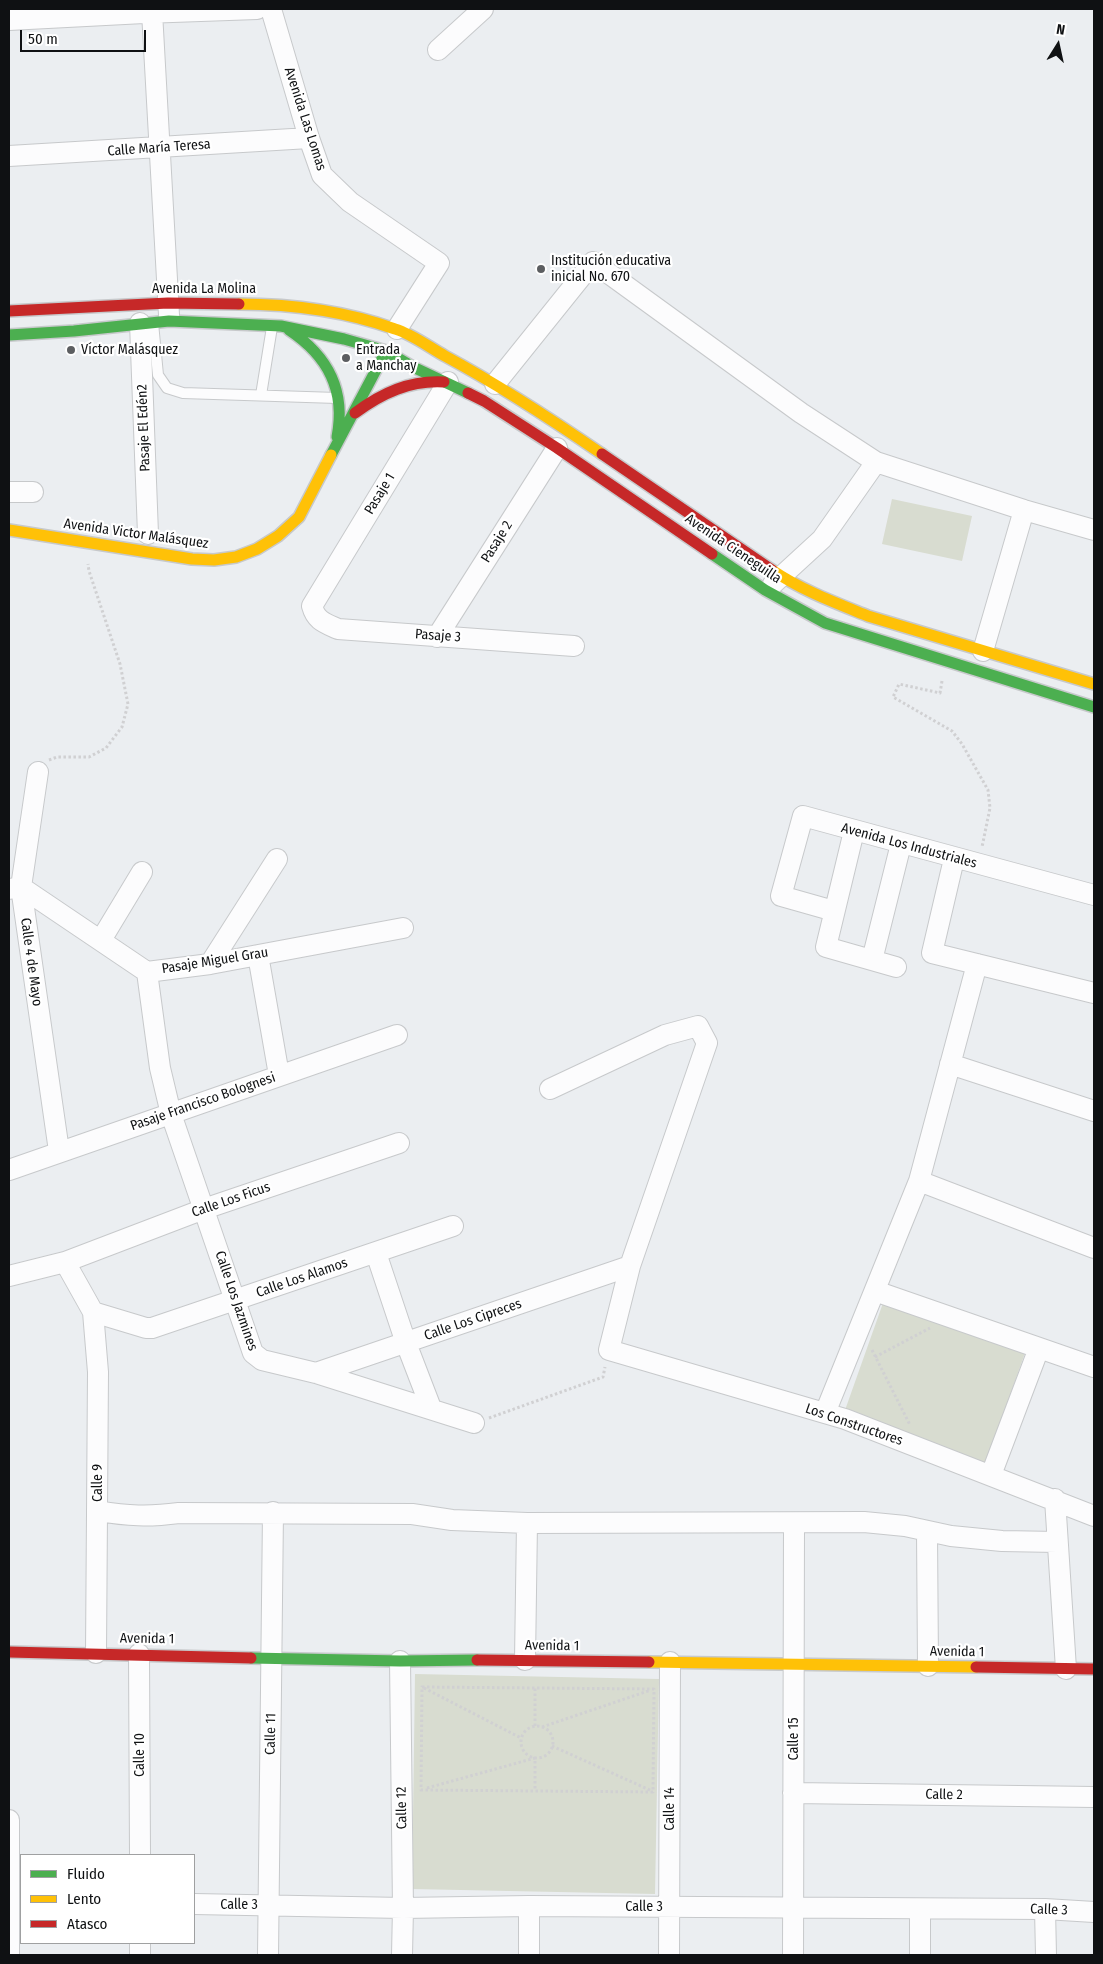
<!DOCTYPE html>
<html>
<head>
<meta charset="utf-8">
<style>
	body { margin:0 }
	#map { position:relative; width:1103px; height:1964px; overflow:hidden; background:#ebeef1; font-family:"Fira Sans Condensed",sans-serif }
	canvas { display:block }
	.frame { position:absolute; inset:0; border:10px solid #0f1113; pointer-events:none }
	.legend { position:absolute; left:20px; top:1854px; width:175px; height:90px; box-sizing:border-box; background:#fff; border:1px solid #9fa0a1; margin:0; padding:6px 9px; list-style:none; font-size:15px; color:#0f1113 }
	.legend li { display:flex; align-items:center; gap:10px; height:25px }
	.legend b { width:25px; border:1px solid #9fa0a1 }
	.north { position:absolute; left:1033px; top:20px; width:50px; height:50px; -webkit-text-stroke:4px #fff; paint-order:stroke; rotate:10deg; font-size:14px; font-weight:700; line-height:20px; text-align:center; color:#0f1113 }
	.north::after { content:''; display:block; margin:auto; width:18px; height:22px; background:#0f1113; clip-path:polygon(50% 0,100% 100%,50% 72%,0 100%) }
	.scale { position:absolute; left:20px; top:30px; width:126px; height:22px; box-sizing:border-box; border:2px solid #0f1113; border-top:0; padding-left:6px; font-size:15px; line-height:18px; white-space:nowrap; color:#0f1113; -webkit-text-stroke:4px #fff; paint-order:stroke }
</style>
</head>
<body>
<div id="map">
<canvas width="1103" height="1964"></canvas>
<div class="frame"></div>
<ul class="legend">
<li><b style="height:6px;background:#4caf50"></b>Fluido</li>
<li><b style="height:6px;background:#ffc107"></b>Lento</li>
<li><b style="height:6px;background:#c62828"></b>Atasco</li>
</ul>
<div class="north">N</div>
<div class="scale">50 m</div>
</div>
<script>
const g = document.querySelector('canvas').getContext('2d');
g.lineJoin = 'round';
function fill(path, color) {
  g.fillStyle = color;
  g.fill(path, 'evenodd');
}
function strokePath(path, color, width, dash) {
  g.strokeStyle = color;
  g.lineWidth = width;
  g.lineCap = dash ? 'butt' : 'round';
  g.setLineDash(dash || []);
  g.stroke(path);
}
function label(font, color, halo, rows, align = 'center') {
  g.font = font + ' "Fira Sans Condensed",sans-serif';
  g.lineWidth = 4.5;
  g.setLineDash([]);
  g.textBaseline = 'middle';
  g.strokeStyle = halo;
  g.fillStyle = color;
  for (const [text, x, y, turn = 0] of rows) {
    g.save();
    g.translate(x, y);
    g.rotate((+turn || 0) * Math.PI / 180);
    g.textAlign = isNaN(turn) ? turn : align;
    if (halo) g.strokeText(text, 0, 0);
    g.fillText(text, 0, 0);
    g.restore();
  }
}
const green = new Path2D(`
	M 892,499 L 972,516 L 962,561 L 882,544 Z
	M 883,1303 L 1025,1353 L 986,1463 L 844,1413 Z
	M 415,1674 L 659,1679 L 655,1894 L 412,1889 Z`);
const path = new Path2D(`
	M 942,681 L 940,693 L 899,684 L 893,697 L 952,731 L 962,744 L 988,790 L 990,808 L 982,847
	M 49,760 L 57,757 L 89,757 L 106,748 L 122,727 L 128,704 L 120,664 L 89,571 L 88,564
	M 872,1350 L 910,1425
	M 875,1357 L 930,1328
	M 489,1418 L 603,1377 L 605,1367
	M 422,1687 L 654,1689 L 653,1792 L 421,1790 Z
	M 424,1688 L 521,1738
	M521 1742a16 16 0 1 1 32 0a16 16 0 1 1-32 0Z
	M 535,1726 L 535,1688
	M 542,1727 L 651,1690
	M 552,1746 L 652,1791
	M 427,1788 L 535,1758 L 535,1791`);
const lane = new Path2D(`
	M 153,323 L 158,375 L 167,388 L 183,393 L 337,398
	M 261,395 L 272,327`);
const street = new Path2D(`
	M 271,9 L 309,138 L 322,175 L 350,202 L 439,263 L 397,329
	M 152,12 L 169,315
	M 9,20 L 144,13 L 257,9
	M 438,50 L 483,9
	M 9,156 L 309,138
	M 140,323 L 148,534
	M 448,382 L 312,606 C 316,621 325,623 338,629 L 574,646
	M 495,384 L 593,262 L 801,413 L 876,462 L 1024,510 L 1094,530
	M 9,492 L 33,492
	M 773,584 L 822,539 L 876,462
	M 437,637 L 557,448
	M 983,651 L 1024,510
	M 38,772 L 21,887 L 59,1151
	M 854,831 L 826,947 L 896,967
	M 954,859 L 932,953 L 1094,993
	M 9,889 L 21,887 L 147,972 L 210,964 L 403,928
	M 834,911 L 781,896 L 803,816 L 1094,895
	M 101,940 L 142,872
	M 258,955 L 279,1075
	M 872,960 L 901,844
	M 210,964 L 277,859
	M 147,972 L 160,1068 L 171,1114 L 253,1353 L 262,1360 L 316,1373 L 474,1423
	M 950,1064 L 1094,1111
	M 550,1089 L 665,1035 L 698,1026 L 707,1043 L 630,1266 L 609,1350 L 845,1419 L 1094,1516
	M 9,1170 L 397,1035
	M 919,1181 L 1094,1248
	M 376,1253 L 406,1343 L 431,1408
	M 65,1262 L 204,1209 L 399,1143
	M 9,1276 L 65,1262 L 93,1312 L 98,1372 L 96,1653
	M 875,1291 L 1094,1367
	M 93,1312 L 146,1328 L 152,1328 L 453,1226
	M 316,1373 L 630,1266
	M 825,1413 L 919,1181 L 977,964
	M 991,1475 L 1039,1348
	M 1055,1499 L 1066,1669
	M 98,1511 C 128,1516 148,1517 179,1513 L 412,1514 L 452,1520 L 527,1523 L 864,1522 L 905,1526 L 951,1536 L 1002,1541 L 1057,1542
	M 927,1532 L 928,1666
	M 139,1654 L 140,1855
	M 525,1660 L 527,1523
	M 400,1661 L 403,1908 L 402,1955
	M 793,1793 L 1094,1797
	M 9,1820 L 9,1955
	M 194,1904 L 403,1908 L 529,1906 L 1045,1909 L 1094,1912
	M 1045,1909 L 1046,1955
	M 140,1955 L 140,1943
	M 268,1955 L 273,1512
	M 529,1955 L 529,1906
	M 669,1955 L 670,1662
	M 793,1955 L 794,1523
	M 920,1955 L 920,1909`);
const fast = new Path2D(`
	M 289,330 C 328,356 346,390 337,437
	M 9,335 L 74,331 L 169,321 L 281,326 L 344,339 L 386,351 L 413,367 L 468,393
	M 331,455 L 386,351
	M 712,554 L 765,590 L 825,623 L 1094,707
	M 251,1658 L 400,1661 L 477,1660`);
const slow = new Path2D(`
	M 239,304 C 292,304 345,311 395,329 C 412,334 429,347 445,356 C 499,385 551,419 602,454
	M 9,530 L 192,559 L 214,560 L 236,557 L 257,549 L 278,536 L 299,517 L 331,455
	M 772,570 C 801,590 836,603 868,616 L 1094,684
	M 649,1662 L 976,1667`);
const jam = new Path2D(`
	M 9,311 L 168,303 L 239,304
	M 468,393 L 484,401 L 557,448 L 712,554
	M 355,413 C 382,393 410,380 444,382
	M 602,454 L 772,570
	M 9,1652 L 251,1658
	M 477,1660 L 649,1662
	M 976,1667 L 1094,1669`);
const markers = [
	[541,269,5,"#5c5e61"],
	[71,350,5,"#5c5e61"],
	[346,358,5,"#5c5e61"]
];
const streetNames = [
	["Avenida Las Lomas",305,119,72],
	["Calle María Teresa",159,148,-4],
	["Avenida La Molina",204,289],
	["Pasaje El Edén2",144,428,-92],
	["Pasaje 1",380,494,-59],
	["Avenida Victor Malásquez",136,534,8],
	["Pasaje 2",497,542,-58],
	["Avenida Cieneguilla",733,549,34],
	["Pasaje 3",438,636,4],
	["Avenida Los Industriales",909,846,15],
	["Pasaje Miguel Grau",215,961,-9],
	["Calle 4 de Mayo",31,962,82],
	["Pasaje Francisco Bolognesi",203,1102,-19],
	["Calle Los Ficus",231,1200,-19],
	["Calle Los Alamos",302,1278,-19],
	["Calle Los Jazmines",236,1301,71],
	["Calle Los Cipreces",473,1320,-19],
	["Los Constructores",854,1425,19],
	["Calle 9",98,1483,-90],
	["Avenida 1",147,1639,1],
	["Avenida 1",552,1646,1],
	["Avenida 1",957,1652,1],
	["Calle 11",271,1734,-89],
	["Calle 15",794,1739,-90],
	["Calle 10",140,1755,-90],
	["Calle 2",944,1795,1],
	["Calle 12",402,1808,-91],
	["Calle 14",670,1809,-90],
	["Calle 3",239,1905],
	["Calle 3",644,1907],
	["Calle 3",1049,1910,2]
];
const poiNames = [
	["Institución educativa",551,261],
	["inicial No. 670",551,277],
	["Víctor Malásquez",81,350],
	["Entrada",356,350],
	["a Manchay",356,366]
];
fill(green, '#d8dcd0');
strokePath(lane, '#c7c9cb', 12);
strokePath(street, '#c7c9cb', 22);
strokePath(fast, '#c7c9cb', 14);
strokePath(slow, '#c7c9cb', 14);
strokePath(jam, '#c7c9cb', 14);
strokePath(path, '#d0d0d2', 3, [2.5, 2.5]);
strokePath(lane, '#fcfcfd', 10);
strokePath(street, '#fcfcfd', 20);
strokePath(fast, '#4caf50', 11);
strokePath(slow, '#ffc107', 11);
strokePath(jam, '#c62828', 11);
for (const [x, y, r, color] of markers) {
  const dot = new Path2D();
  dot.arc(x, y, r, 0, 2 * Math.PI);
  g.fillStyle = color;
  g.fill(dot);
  strokePath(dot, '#fff', 2);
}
label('14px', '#0f1113', '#fff', streetNames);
label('14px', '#0f1113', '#fff', poiNames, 'left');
</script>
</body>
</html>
